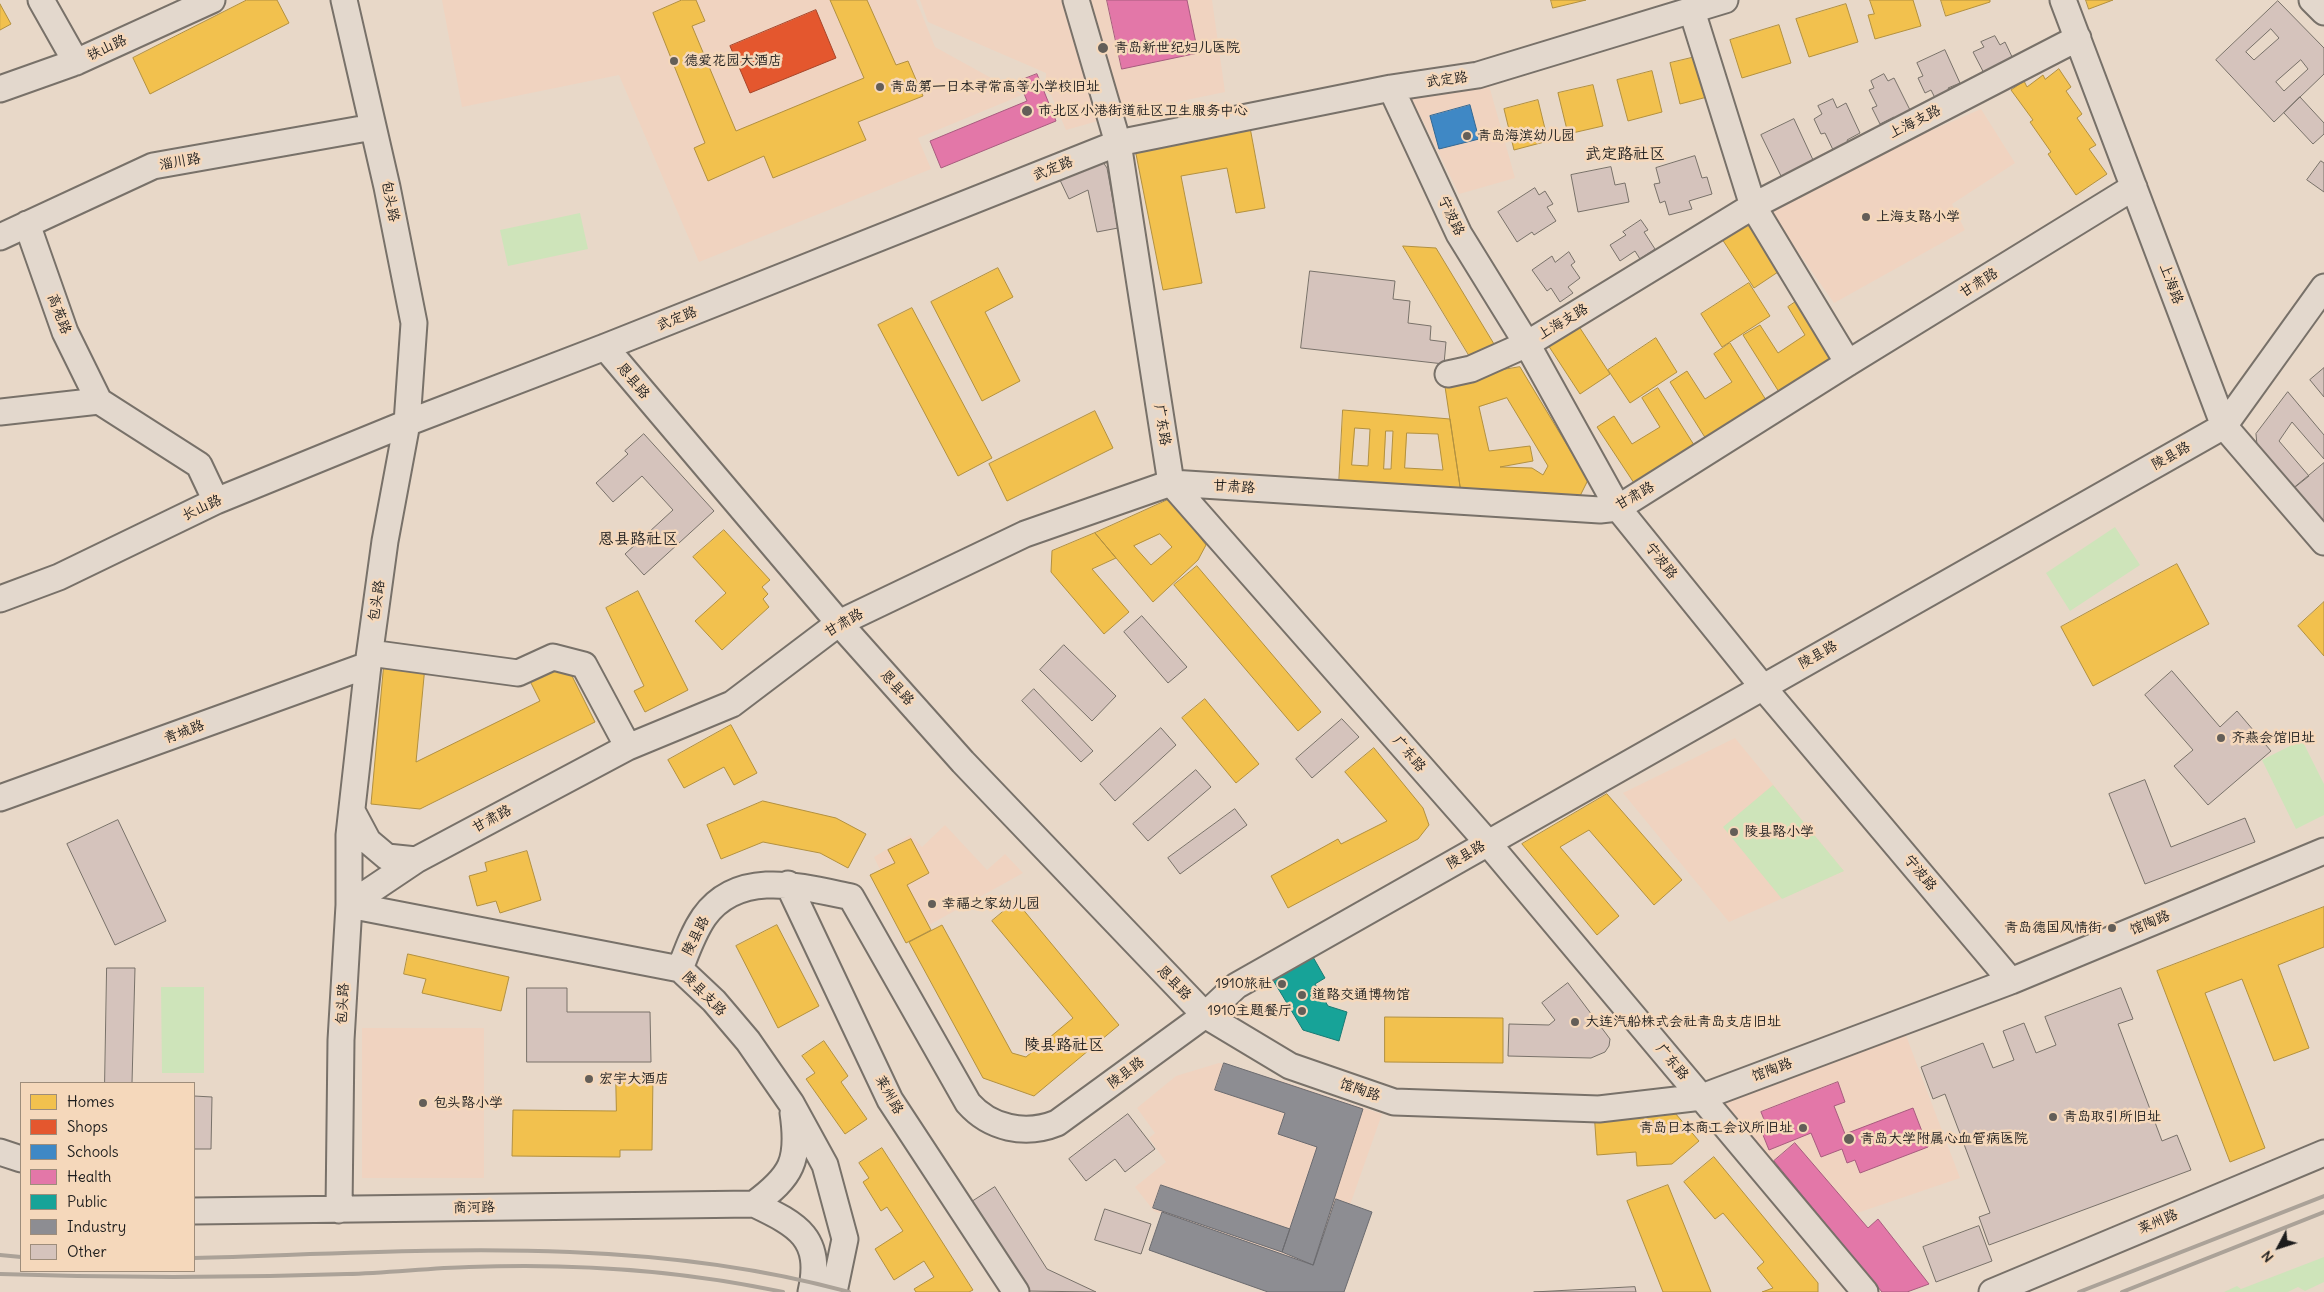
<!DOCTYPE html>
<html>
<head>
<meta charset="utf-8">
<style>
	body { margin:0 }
	#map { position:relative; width:2324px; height:1292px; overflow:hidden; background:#e8d8c8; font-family:Delius,sans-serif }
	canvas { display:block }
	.legend { position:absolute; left:20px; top:1082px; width:175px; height:190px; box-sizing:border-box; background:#f5d8bb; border:1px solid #9e8d7b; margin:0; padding:6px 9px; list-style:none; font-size:15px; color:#1c1c1c }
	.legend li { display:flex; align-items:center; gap:10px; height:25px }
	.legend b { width:25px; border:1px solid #9e8d7b }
	.north { position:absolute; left:2254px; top:1222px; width:50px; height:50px; -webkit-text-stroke:4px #f5d8bb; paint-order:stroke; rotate:230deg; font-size:14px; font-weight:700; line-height:20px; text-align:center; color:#1c1c1c }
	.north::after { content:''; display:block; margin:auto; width:18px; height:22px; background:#1c1c1c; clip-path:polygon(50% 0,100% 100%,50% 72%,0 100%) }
</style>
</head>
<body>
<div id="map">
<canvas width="2324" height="1292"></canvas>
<ul class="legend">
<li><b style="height:14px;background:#f2c14e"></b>Homes</li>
<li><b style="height:14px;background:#e4572e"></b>Shops</li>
<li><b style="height:14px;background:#3f88c5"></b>Schools</li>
<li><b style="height:14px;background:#e377a8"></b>Health</li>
<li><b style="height:14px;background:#17a398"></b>Public</li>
<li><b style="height:14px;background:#8d8d92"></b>Industry</li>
<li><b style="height:14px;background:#d5c3bc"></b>Other</li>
</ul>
<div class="north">N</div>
</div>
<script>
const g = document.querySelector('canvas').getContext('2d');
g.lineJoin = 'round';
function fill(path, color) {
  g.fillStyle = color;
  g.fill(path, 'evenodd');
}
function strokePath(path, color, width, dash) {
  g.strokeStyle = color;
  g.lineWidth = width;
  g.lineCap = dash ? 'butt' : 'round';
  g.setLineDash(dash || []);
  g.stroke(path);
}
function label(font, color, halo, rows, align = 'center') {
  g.font = font + ' Delius,"LXGW WenKai TC",sans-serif';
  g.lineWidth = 5;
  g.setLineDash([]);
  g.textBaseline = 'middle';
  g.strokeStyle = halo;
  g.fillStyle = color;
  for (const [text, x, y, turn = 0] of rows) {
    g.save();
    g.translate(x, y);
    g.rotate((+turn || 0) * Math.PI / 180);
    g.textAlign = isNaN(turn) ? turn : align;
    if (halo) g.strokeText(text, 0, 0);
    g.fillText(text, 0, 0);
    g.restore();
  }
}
const built = new Path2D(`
	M 442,0 L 916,0 L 935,47 L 1022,95 L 918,138 L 931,169 L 699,262 L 619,75 L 462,107 Z
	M 920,0 L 1212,0 L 1225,92 L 1133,111 L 1066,130 L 1046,83 L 1046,73 L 928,22 Z
	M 1488,82 L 1515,178 L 1459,194 L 1410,95 Z
	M 1981,109 L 2015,163 L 1952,204 L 1965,230 L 1834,303 L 1764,203 Z
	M 1735,738 L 1844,871 L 1729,922 L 1623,793 Z
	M 945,825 L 987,870 L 1005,854 L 1023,873 L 911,935 L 874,857 L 910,835 L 922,847 Z
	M 362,1028 L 484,1028 L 484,1178 L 362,1178 Z
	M 1905,1033 L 1960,1178 L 1822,1225 L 1721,1100 Z
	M 1219,1063 L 1282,1081 L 1382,1114 L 1325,1276 L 1154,1211 L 1135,1187 L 1166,1162 L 1149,1138 L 1155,1133 L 1137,1108 L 1176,1076 Z`);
const green = new Path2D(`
	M 580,213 L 588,249 L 508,266 L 500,230 Z
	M 2115,527 L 2140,565 L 2070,611 L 2046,573 Z
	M 2302,740 L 2324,784 L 2324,815 L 2296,829 L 2262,760 Z
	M 1773,785 L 1844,871 L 1782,899 L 1723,827 Z
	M 161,987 L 204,987 L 204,1073 L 162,1073 Z
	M 2324,1257 L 2324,1282 L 2305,1291 L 2298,1287 L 2288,1292 L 2224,1292 L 2237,1286 L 2241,1289 Z`);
const homes = new Path2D(`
	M 247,0 L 277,0 L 289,23 L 150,94 L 133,58 Z
	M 682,0 L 696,0 L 705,21 L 692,26 L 736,131 L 864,78 L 830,0 L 867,0 L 896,65 L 908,61 L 923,96 L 858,122 L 866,140 L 773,178 L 764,156 L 708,181 L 694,148 L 705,143 L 653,13 Z
	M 1551,0 L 1586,0 L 1553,8 Z
	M 1870,0 L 1913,0 L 1921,26 L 1875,39 L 1868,15 L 1874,14 Z
	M 1941,0 L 1990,0 L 1990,2 L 1946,16 Z
	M 2086,0 L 2113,0 L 2089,9 Z
	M 0,4 L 11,24 L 0,30 Z
	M 1846,4 L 1858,42 L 1809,57 L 1796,19 Z
	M 1779,25 L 1791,63 L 1742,78 L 1730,40 Z
	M 1704,55 L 1715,95 L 1680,104 L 1670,63 Z
	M 2059,69 L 2071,87 L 2066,91 L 2082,114 L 2077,118 L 2096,145 L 2089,149 L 2107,174 L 2076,195 L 2048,154 L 2051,152 L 2030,122 L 2033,120 L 2011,90 L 2024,81 L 2027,87 L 2043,75 L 2045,79 Z
	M 1652,71 L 1662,112 L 1628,121 L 1617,80 Z
	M 1593,85 L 1603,126 L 1568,134 L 1558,93 Z
	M 1538,100 L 1548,141 L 1514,150 L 1504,109 Z
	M 1249,122 L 1265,208 L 1236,213 L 1227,168 L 1181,176 L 1202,283 L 1163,290 L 1134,144 Z
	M 1752,219 L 1784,268 L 1754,288 L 1722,239 Z
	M 1403,246 L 1436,248 L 1494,344 L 1469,355 Z
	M 998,268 L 1013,297 L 985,312 L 1020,381 L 982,401 L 931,302 Z
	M 1749,283 L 1770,316 L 1722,347 L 1701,314 Z
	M 1803,297 L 1840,354 L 1779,392 L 1743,335 L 1760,325 L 1778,353 L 1805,335 L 1788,307 Z
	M 912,308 L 992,458 L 958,476 L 878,325 Z
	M 1578,325 L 1610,374 L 1580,394 L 1548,345 Z
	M 1656,338 L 1677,372 L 1630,403 L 1608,370 Z
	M 1730,343 L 1766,400 L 1706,439 L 1670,382 L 1687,371 L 1705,399 L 1732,382 L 1714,354 Z
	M 1520,367 L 1588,480 L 1577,502 L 1461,493 L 1444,380 ZM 1507,398 L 1548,466 L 1543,475 L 1532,468 L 1500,467 L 1533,461 L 1530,446 L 1489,451 L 1479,407 Z
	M 1658,388 L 1694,445 L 1634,483 L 1597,427 L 1614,416 L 1632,444 L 1660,427 L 1642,398 Z
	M 1343,410 L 1450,419 L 1461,493 L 1339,485 ZM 1355,428 L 1370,429 L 1368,466 L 1352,465 ZM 1386,431 L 1393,431 L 1391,469 L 1384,469 ZM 1407,433 L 1438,434 L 1443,470 L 1405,468 Z
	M 1095,411 L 1113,448 L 1007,501 L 989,464 Z
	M 1170,499 L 1206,545 L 1198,560 L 1153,602 L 1095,533 ZM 1160,534 L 1172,547 L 1151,565 L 1134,546 Z
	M 724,530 L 770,580 L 762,587 L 768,594 L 763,599 L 769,607 L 722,650 L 695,621 L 726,593 L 693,557 Z
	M 1095,533 L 1116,558 L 1092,569 L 1129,612 L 1104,634 L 1051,572 L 1052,551 Z
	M 2177,564 L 2209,624 L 2093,686 L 2061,627 Z
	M 1197,566 L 1321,712 L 1298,731 L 1174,585 Z
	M 638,591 L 688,690 L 645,712 L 634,691 L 644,686 L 606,608 Z
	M 2324,602 L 2324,656 L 2298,626 Z
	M 564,660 L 595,722 L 420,809 L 371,804 L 384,662 L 425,666 L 416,762 L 540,701 L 528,677 Z
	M 1205,699 L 1259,764 L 1236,783 L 1182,718 Z
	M 731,725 L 757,773 L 734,785 L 724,767 L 684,788 L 668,760 Z
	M 1374,748 L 1423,808 L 1429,825 L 1418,839 L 1288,908 L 1271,876 L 1338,839 L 1341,844 L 1387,821 L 1345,772 Z
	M 1607,794 L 1682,880 L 1654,905 L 1589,830 L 1560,847 L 1619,916 L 1597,935 L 1522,844 Z
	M 763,801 L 836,818 L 866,834 L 848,868 L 820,853 L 763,842 L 721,859 L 707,825 Z
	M 911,839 L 929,873 L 907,885 L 931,930 L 906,943 L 870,875 L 895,863 L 888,850 Z
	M 527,851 L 541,900 L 500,913 L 496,901 L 477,906 L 469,876 L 487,871 L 485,863 Z
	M 1016,901 L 1119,1025 L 1034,1096 L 983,1078 L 909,942 L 942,925 L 1012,1053 L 1026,1057 L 1073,1018 L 992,921 Z
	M 2324,907 L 2324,947 L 2278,965 L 2309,1048 L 2274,1061 L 2242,979 L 2205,993 L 2265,1148 L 2230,1162 L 2157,971 Z
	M 777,925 L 819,1006 L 778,1028 L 736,946 Z
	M 408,954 L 509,977 L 501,1011 L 422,993 L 426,979 L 404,974 Z
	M 1385,1017 L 1503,1018 L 1503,1063 L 1385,1062 Z
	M 824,1041 L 848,1076 L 841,1082 L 867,1119 L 845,1134 L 806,1079 L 815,1073 L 802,1056 Z
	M 616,1075 L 653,1075 L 652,1150 L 620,1150 L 620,1157 L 512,1156 L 513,1110 L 616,1111 Z
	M 1669,1106 L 1699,1141 L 1672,1164 L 1637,1166 L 1636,1152 L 1597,1155 L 1594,1111 Z
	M 882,1148 L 973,1290 L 969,1292 L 916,1292 L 914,1289 L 934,1277 L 924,1261 L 894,1280 L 875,1249 L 903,1231 L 887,1207 L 881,1211 L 863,1182 L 869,1178 L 859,1163 Z
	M 1714,1157 L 1818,1283 L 1818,1292 L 1762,1292 L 1773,1288 L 1757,1268 L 1764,1262 L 1723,1213 L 1715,1219 L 1684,1182 Z
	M 1668,1185 L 1711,1292 L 1663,1292 L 1627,1201 Z`);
const shops = new Path2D(`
	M 816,10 L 836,58 L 750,93 L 730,46 Z`);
const schools = new Path2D(`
	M 1470,105 L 1479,139 L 1439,149 L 1430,116 Z`);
const health = new Path2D(`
	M 1107,0 L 1187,0 L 1198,53 L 1122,69 Z
	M 1037,74 L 1056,121 L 941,168 L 930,141 L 1027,101 L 1019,81 Z
	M 1838,1082 L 1845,1102 L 1834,1106 L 1845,1134 L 1913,1108 L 1928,1147 L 1860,1173 L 1855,1160 L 1847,1163 L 1842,1149 L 1821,1157 L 1811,1133 L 1769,1150 L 1761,1130 L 1767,1127 L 1761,1112 Z
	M 1795,1143 L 1868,1228 L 1878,1219 L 1929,1284 L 1907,1292 L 1882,1292 L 1774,1161 Z`);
const public = new Path2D(`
	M 1313,957 L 1325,978 L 1315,984 L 1328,1006 L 1347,1012 L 1339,1041 L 1303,1030 L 1273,980 Z`);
const industry = new Path2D(`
	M 1224,1063 L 1363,1109 L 1313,1265 L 1282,1252 L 1317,1147 L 1278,1134 L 1285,1113 L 1215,1090 Z
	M 1161,1185 L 1290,1229 L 1282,1252 L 1153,1208 Z
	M 1336,1199 L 1372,1212 L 1344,1292 L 1268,1292 L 1149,1250 L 1162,1212 L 1313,1265 Z`);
const building = new Path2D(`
	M 2278,1 L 2324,48 L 2324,74 L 2274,122 L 2216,60 ZM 2271,29 L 2279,38 L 2254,60 L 2246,52 ZM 2301,60 L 2308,69 L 2284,91 L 2276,82 Z
	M 1995,36 L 2000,45 L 2005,42 L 2014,61 L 1987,79 L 1973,52 L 1984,47 L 1981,42 Z
	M 1945,50 L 1960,83 L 1948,88 L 1952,95 L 1937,102 L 1931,90 L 1925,93 L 1918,78 L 1923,76 L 1917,63 Z
	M 1884,74 L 1888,81 L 1894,78 L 1913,116 L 1897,125 L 1894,117 L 1880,124 L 1872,108 L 1877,106 L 1869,90 L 1874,88 L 1871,81 Z
	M 2300,97 L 2324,123 L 2324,134 L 2313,144 L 2284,113 Z
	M 1833,99 L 1837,108 L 1846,103 L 1860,133 L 1847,140 L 1850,147 L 1835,154 L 1825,133 L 1821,134 L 1814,119 L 1822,114 L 1818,106 Z
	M 1794,119 L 1814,162 L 1782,178 L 1761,135 Z
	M 1695,156 L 1702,178 L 1707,177 L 1712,194 L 1689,201 L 1692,209 L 1669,215 L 1665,201 L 1660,203 L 1654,184 L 1660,183 L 1656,168 Z
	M 1097,161 L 1103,162 L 1107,168 L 1118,228 L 1097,232 L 1088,190 L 1069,199 L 1059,178 Z
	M 2321,161 L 2324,163 L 2324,192 L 2307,180 Z
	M 1611,167 L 1615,185 L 1625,183 L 1629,202 L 1578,212 L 1571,175 Z
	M 1535,188 L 1539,195 L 1545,191 L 1553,204 L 1547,207 L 1556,221 L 1534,235 L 1532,232 L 1517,242 L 1498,212 Z
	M 1641,220 L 1648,230 L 1644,232 L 1655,249 L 1640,259 L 1635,251 L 1620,261 L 1610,245 L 1626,235 L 1623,232 Z
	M 1569,252 L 1575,262 L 1571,265 L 1580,278 L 1568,287 L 1573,293 L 1560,302 L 1551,288 L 1547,291 L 1532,270 L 1552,256 L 1555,262 Z
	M 1310,271 L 1395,281 L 1393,299 L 1410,301 L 1408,323 L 1431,326 L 1430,340 L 1446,342 L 1444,364 L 1301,348 Z
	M 2324,368 L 2324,397 L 2310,380 Z
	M 2288,392 L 2324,435 L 2324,459 L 2292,422 L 2279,441 L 2309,476 L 2294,488 L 2257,445 L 2256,434 Z
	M 644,434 L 714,511 L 644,575 L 625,554 L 673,510 L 642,476 L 613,502 L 596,483 L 628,454 L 625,451 Z
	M 2324,463 L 2324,522 L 2294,488 Z
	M 1142,616 L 1187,667 L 1168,683 L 1124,632 Z
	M 1064,645 L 1116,696 L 1092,721 L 1040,670 Z
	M 2172,671 L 2220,727 L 2237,711 L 2271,751 L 2208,805 L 2174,766 L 2193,750 L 2145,695 Z
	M 1034,689 L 1093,751 L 1081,762 L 1022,701 Z
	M 1342,719 L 1359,737 L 1312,778 L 1296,759 Z
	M 1161,728 L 1176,745 L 1115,801 L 1100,784 Z
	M 1196,770 L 1211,787 L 1148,841 L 1133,824 Z
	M 2145,780 L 2171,847 L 2245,818 L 2255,842 L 2145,884 L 2109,794 Z
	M 1235,809 L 1247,825 L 1180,874 L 1168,858 Z
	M 118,820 L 166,921 L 115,945 L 67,844 Z
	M 107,968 L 135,968 L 132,1083 L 105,1083 Z
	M 1568,983 L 1610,1039 L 1609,1046 L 1605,1052 L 1591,1058 L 1508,1056 L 1509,1024 L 1549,1025 L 1555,1020 L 1542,1003 Z
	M 527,988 L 567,988 L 567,1012 L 650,1012 L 651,1062 L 527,1062 Z
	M 2121,988 L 2133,1019 L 2118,1024 L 2162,1141 L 2177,1135 L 2191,1170 L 1989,1245 L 1979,1217 L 1990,1213 L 1945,1094 L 1933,1099 L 1921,1067 L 1983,1043 L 1993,1068 L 2014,1060 L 2003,1031 L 2024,1023 L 2036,1053 L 2056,1045 L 2045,1017 Z
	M 194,1096 L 212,1097 L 211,1149 L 194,1149 Z
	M 1128,1114 L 1155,1149 L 1125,1172 L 1115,1159 L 1086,1181 L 1069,1159 Z
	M 995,1187 L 1047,1269 L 1096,1292 L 1027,1291 L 970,1203 Z
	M 1105,1209 L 1151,1224 L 1141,1254 L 1095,1240 Z
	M 1979,1226 L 1992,1261 L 1936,1282 L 1923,1247 Z
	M 1635,1287 L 1636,1292 L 1534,1292 Z`);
const minor = new Path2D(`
	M 41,0 L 76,62
	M 1076,0 L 1118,143 L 1171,483 L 1487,842 L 1865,1292
	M 2063,0 L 2224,426 L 2324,542
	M 2312,0 L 2324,12
	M 1692,11 L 1753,206 L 1848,363
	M 1391,88 L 1459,234 L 1527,344 L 1618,508 L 1762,686 L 2011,981
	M 0,89 L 76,62 L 212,0
	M 27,224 L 65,332 L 99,401 L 199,465 L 216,501
	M 0,237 L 153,166 L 373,127
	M 605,347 L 839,623 L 963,762 L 1205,1015 L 1290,1066 L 1394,1102 L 1599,1109 L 1702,1097 L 2011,981 L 2324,851
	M 1448,374 L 1471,369 L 1527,344 L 1753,206 L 2078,38
	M 0,412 L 99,401
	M 0,599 L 59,577 L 216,501 L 407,423 L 605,347 L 1118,143 L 1391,88 L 1478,75 L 1725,0
	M 370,653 L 518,673 L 553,657 L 584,665 L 628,747
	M 0,798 L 368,665
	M 352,811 L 368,841 L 387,857 L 416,860
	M 788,884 L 890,1100 L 1016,1292
	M 349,905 L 416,860 L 628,747 L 732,704 L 839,623 L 1025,534 L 1171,483 L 1600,510 L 1618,508 L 1848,363 L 2134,187
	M 349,905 L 680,969 L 714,1001 L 748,1041 L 791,1103 L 825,1165 L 845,1239 L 834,1292
	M 680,969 C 687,951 693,933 704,917 C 739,868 803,887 851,897 L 968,1103 C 990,1128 1025,1136 1057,1123 L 1205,1015 L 1236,986 L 2224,426 L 2324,287
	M 0,1152 L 21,1159
	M 754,1204 C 792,1176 800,1161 793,1113
	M 339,1210 L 341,1040 L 349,905 L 349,835 L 368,665 L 385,541 L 407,423 L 414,323 L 387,187 L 344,0
	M 194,1211 L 754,1204 C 798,1225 823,1238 811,1292
	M 1992,1292 L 2324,1153`);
const rail = new Path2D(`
	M 0,1255 L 21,1257
	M 194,1258 C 412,1252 636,1233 849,1292
	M 0,1274 C 115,1278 232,1278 347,1274 C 388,1273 429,1268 469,1267 C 574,1263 680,1270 783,1292
	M 2079,1292 L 2324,1196
	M 2122,1292 L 2324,1212`);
const markers = [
	[1103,48,6,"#635e58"],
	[674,61,5,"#635e58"],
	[880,87,5,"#635e58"],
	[1027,111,6,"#635e58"],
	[1467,136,5,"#635e58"],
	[1866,217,5,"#635e58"],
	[2221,738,5,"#635e58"],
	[1734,832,5,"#635e58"],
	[932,904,5,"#635e58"],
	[2112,928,5,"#635e58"],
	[1282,984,5,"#635e58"],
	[1302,995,5,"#635e58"],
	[1302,1011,5,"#635e58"],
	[1575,1022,5,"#635e58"],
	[589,1079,5,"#635e58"],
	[423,1103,5,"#635e58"],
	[2053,1117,5,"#635e58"],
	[1803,1128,5,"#635e58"],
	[1849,1139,6,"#635e58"]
];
const streetNames = [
	["铁山路",107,48,-25],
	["武定路",1447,80,-8],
	["上海支路",1915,122,-27],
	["淄川路",180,162,-10],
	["武定路",1053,169,-22],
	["包头路",390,201,79],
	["宁波路",1451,216,64],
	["甘肃路",1979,283,-32],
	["上海路",2171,284,69],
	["高苑路",59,314,69],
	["武定路",677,319,-22],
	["上海支路",1563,322,-31],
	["恩县路",633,381,50],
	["广东路",1162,425,81],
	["陵县路",2171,456,-29],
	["甘肃路",1234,487,4],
	["甘肃路",1635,496,-29],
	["长山路",202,508,-25],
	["宁波路",1661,561,51],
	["包头路",377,601,-82],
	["甘肃路",844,623,-30],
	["陵县路",1818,655,-29],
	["恩县路",897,688,48],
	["青城路",184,732,-20],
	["广东路",1409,754,49],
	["甘肃路",492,819,-28],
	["陵县路",1466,855,-30],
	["宁波路",1920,873,50],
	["馆陶路",2150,923,-23],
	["陵县路",696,936,-63],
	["恩县路",1174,983,46],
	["陵县支路",704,994,45],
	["包头路",343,1004,-87],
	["广东路",1672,1062,50],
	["馆陶路",1772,1070,-20],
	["陵县路",1126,1073,-37],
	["馆陶路",1360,1090,19],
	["莱州路",889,1095,61],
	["商河路",474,1208,-1],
	["莱州路",2158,1222,-23]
];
const poiNames = [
	["青岛新世纪妇儿医院",1114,48],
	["德爱花园大酒店",684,61],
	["青岛第一日本寻常高等小学校旧址",890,87],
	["市北区小港街道社区卫生服务中心",1038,111],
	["青岛海滨幼儿园",1477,136],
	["上海支路小学",1876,217],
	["齐燕会馆旧址",2231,738],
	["陵县路小学",1744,832],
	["幸福之家幼儿园",942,904],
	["青岛德国风情街",2102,928,"right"],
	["1910旅社",1272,984,"right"],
	["道路交通博物馆",1312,995],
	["1910主题餐厅",1292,1011,"right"],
	["大连汽船株式会社青岛支店旧址",1585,1022],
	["宏宇大酒店",599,1079],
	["包头路小学",433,1103],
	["青岛取引所旧址",2063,1117],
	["青岛日本商工会议所旧址",1793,1128,"right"],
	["青岛大学附属心血管病医院",1860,1139]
];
const quarterNames = [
	["武定路社区",1625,154],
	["恩县路社区",638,539],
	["陵县路社区",1064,1045]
];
fill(built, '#f0d3c0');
fill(green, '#cee4ba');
fill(homes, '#f2c14e');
strokePath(homes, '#b2903f', 1);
fill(shops, '#e4572e');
strokePath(shops, '#a84529', 1);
fill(schools, '#3f88c5');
strokePath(schools, '#346892', 1);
fill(health, '#e377a8');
strokePath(health, '#a75c7e', 1);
fill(public, '#17a398');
strokePath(public, '#187a73', 1);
fill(industry, '#8d8d92');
strokePath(industry, '#6b6b6f', 1);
fill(building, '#d5c3bc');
strokePath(building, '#787169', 1);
strokePath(minor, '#787169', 29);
strokePath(minor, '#e3d8cd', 25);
strokePath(rail, '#aba298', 4);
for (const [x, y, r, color] of markers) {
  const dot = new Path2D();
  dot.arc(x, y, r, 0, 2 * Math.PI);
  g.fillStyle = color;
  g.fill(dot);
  strokePath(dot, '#f5d8bb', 2);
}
label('14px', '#1c1c1c', '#f5d8bb', streetNames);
label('14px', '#1c1c1c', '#f5d8bb', poiNames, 'left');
label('16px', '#1c1c1c', '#f5d8bb', quarterNames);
</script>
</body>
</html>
